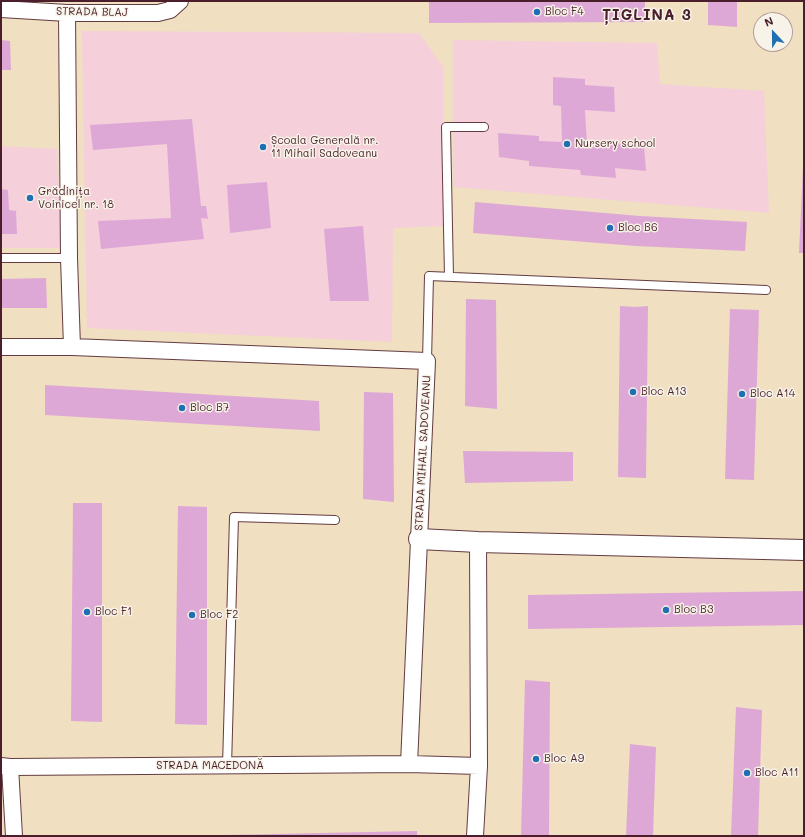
<!DOCTYPE html>
<html>
<head>
<meta charset="utf-8">
<style>
	body { margin:0 }
	#map { position:relative; width:805px; height:837px; overflow:hidden; background:#f0dfc0; font-family:Mali,sans-serif }
	canvas { display:block }
	.frame { position:absolute; inset:0; border:2px solid #4a1f2b; pointer-events:none }
	.north { position:absolute; left:753px; top:12px; width:40px; height:40px; box-sizing:border-box; background:#f7f3e8; border:1px solid #b29e9c; border-radius:50%; rotate:338deg; font-size:11px; font-weight:700; line-height:16px; text-align:center; color:#4a1f2b }
	.north::after { content:''; display:block; margin:auto; width:14px; height:18px; background:#1f6fb2; clip-path:polygon(50% 0,100% 100%,50% 72%,0 100%) }
</style>
</head>
<body>
<div id="map">
<canvas width="805" height="837"></canvas>
<div class="frame"></div>
<div class="north">N</div>
</div>
<script>
const g = document.querySelector('canvas').getContext('2d');
g.lineJoin = 'round';
function fill(path, color) {
  g.fillStyle = color;
  g.fill(path, 'evenodd');
}
function strokePath(path, color, width, dash) {
  g.strokeStyle = color;
  g.lineWidth = width;
  g.lineCap = dash ? 'butt' : 'round';
  g.setLineDash(dash || []);
  g.stroke(path);
}
function label(font, color, halo, rows, align = 'center') {
  g.font = font + ' Mali,sans-serif';
  g.lineWidth = 3;
  g.setLineDash([]);
  g.textBaseline = 'middle';
  g.strokeStyle = halo;
  g.fillStyle = color;
  for (const [text, x, y, turn = 0] of rows) {
    g.save();
    g.translate(x, y);
    g.rotate((+turn || 0) * Math.PI / 180);
    g.textAlign = isNaN(turn) ? turn : align;
    if (halo) g.strokeText(text, 0, 0);
    g.fillText(text, 0, 0);
    g.restore();
  }
}
const built = new Path2D(`
	M 82,31 L 419,33 L 443,67 L 443,226 L 393,228 L 392,342 L 87,328 Z
	M 453,40 L 657,43 L 660,84 L 764,91 L 769,213 L 453,187 Z
	M 1,146 L 57,149 L 62,248 L 1,248 Z`);
const building = new Path2D(`
	M 429,1 L 645,1 L 645,22 L 429,23 Z
	M 708,1 L 737,1 L 737,27 L 708,25 Z
	M 1,40 L 10,41 L 11,70 L 1,70 Z
	M 553,77 L 585,79 L 585,85 L 614,87 L 615,112 L 585,110 L 587,146 L 603,148 L 603,142 L 644,146 L 646,171 L 615,168 L 616,178 L 581,175 L 580,170 L 529,166 L 529,161 L 499,157 L 498,133 L 539,136 L 539,141 L 562,142 L 561,106 L 553,105 Z
	M 192,119 L 201,206 L 206,206 L 208,219 L 201,218 L 204,239 L 101,249 L 98,221 L 171,218 L 167,144 L 93,150 L 90,125 Z
	M 803,166 L 804,166 L 804,253 L 799,253 Z
	M 267,182 L 271,228 L 230,233 L 227,185 Z
	M 1,189 L 8,190 L 9,210 L 16,211 L 17,234 L 1,234 Z
	M 475,202 L 640,216 L 747,222 L 745,251 L 636,246 L 473,233 Z
	M 363,226 L 369,301 L 330,301 L 324,229 Z
	M 46,278 L 47,308 L 1,308 L 1,279 Z
	M 466,299 L 496,300 L 497,409 L 465,406 Z
	M 620,306 L 635,307 L 648,306 L 646,478 L 618,477 Z
	M 730,309 L 759,310 L 754,480 L 725,479 Z
	M 45,385 L 319,401 L 320,431 L 45,415 Z
	M 364,392 L 393,393 L 394,502 L 363,499 Z
	M 463,451 L 573,452 L 573,481 L 465,483 Z
	M 73,503 L 102,503 L 102,722 L 71,721 Z
	M 178,506 L 207,507 L 207,725 L 175,724 Z
	M 804,591 L 804,625 L 528,629 L 528,595 Z
	M 525,680 L 550,682 L 549,836 L 521,836 Z
	M 736,707 L 762,710 L 758,836 L 731,836 Z
	M 630,744 L 656,747 L 653,836 L 626,836 Z
	M 417,831 L 417,836 L 225,836 L 225,835 Z`);
const service = new Path2D(`
	M 1,258 L 69,258
	M 449,277 L 446,127 L 484,127
	M 427,361 L 429,276 L 766,290
	M 227,766 L 234,517 L 335,520`);
const minor = new Path2D(`
	M 1,9 L 67,13 L 158,13 L 170,10 L 180,1
	M 67,13 L 69,258 L 72,347
	M 1,347 L 72,347 L 427,361 L 409,764
	M 478,542 L 479,766
	M 1,766 L 10,767 L 14,836
	M 10,767 L 409,764 L 479,766 L 475,836`);
const tertiary = new Path2D(`
	M 419,539 L 478,542 L 804,550`);
const markers = [
	[537,12,4,"#1f6fb2"],
	[567,144,4,"#1f6fb2"],
	[263,147,4,"#1f6fb2"],
	[30,198,4,"#1f6fb2"],
	[610,228,4,"#1f6fb2"],
	[633,392,4,"#1f6fb2"],
	[742,394,4,"#1f6fb2"],
	[182,408,4,"#1f6fb2"],
	[666,610,4,"#1f6fb2"],
	[87,612,4,"#1f6fb2"],
	[192,615,4,"#1f6fb2"],
	[536,759,4,"#1f6fb2"],
	[747,773,4,"#1f6fb2"]
];
const streetNames = [
	["STRADA BLAJ",92,12,1],
	["STRADA MIHAIL SADOVEANU",423,453,-87],
	["STRADA MACEDONĂ",210,766]
];
const poiNames = [
	["Bloc F4",545,12],
	["Școala Generală nr.",271,141],
	["11 Mihail Sadoveanu",271,154],
	["Nursery school",575,144],
	["Grădinița",38,192],
	["Voinicel nr. 18",38,205],
	["Bloc B6",618,228],
	["Bloc A13",641,392],
	["Bloc A14",750,394],
	["Bloc B7",190,408],
	["Bloc B3",674,610],
	["Bloc F1",95,612],
	["Bloc F2",200,615],
	["Bloc A9",544,759],
	["Bloc A11",755,773]
];
const districtNames = [
	["ȚIGLINA 3",647,15]
];
fill(built, '#f5cfda');
fill(building, '#dea8d6');
strokePath(service, '#633c41', 10);
strokePath(minor, '#633c41', 18);
strokePath(tertiary, '#633c41', 22);
strokePath(service, '#fff', 8);
strokePath(minor, '#fff', 16);
strokePath(tertiary, '#fff', 20);
for (const [x, y, r, color] of markers) {
  const dot = new Path2D();
  dot.arc(x, y, r, 0, 2 * Math.PI);
  g.fillStyle = color;
  g.fill(dot);
  strokePath(dot, '#f7f3e8', 1.5);
}
label('11px', '#4a1f2b', '#f7f3e8', streetNames);
label('11px', '#4a1f2b', '#f7f3e8', poiNames, 'left');
g.letterSpacing = '1px';
label('bold 15px', '#4a1f2b', '#f7f3e8', districtNames);
g.letterSpacing = '0px';
</script>
</body>
</html>
